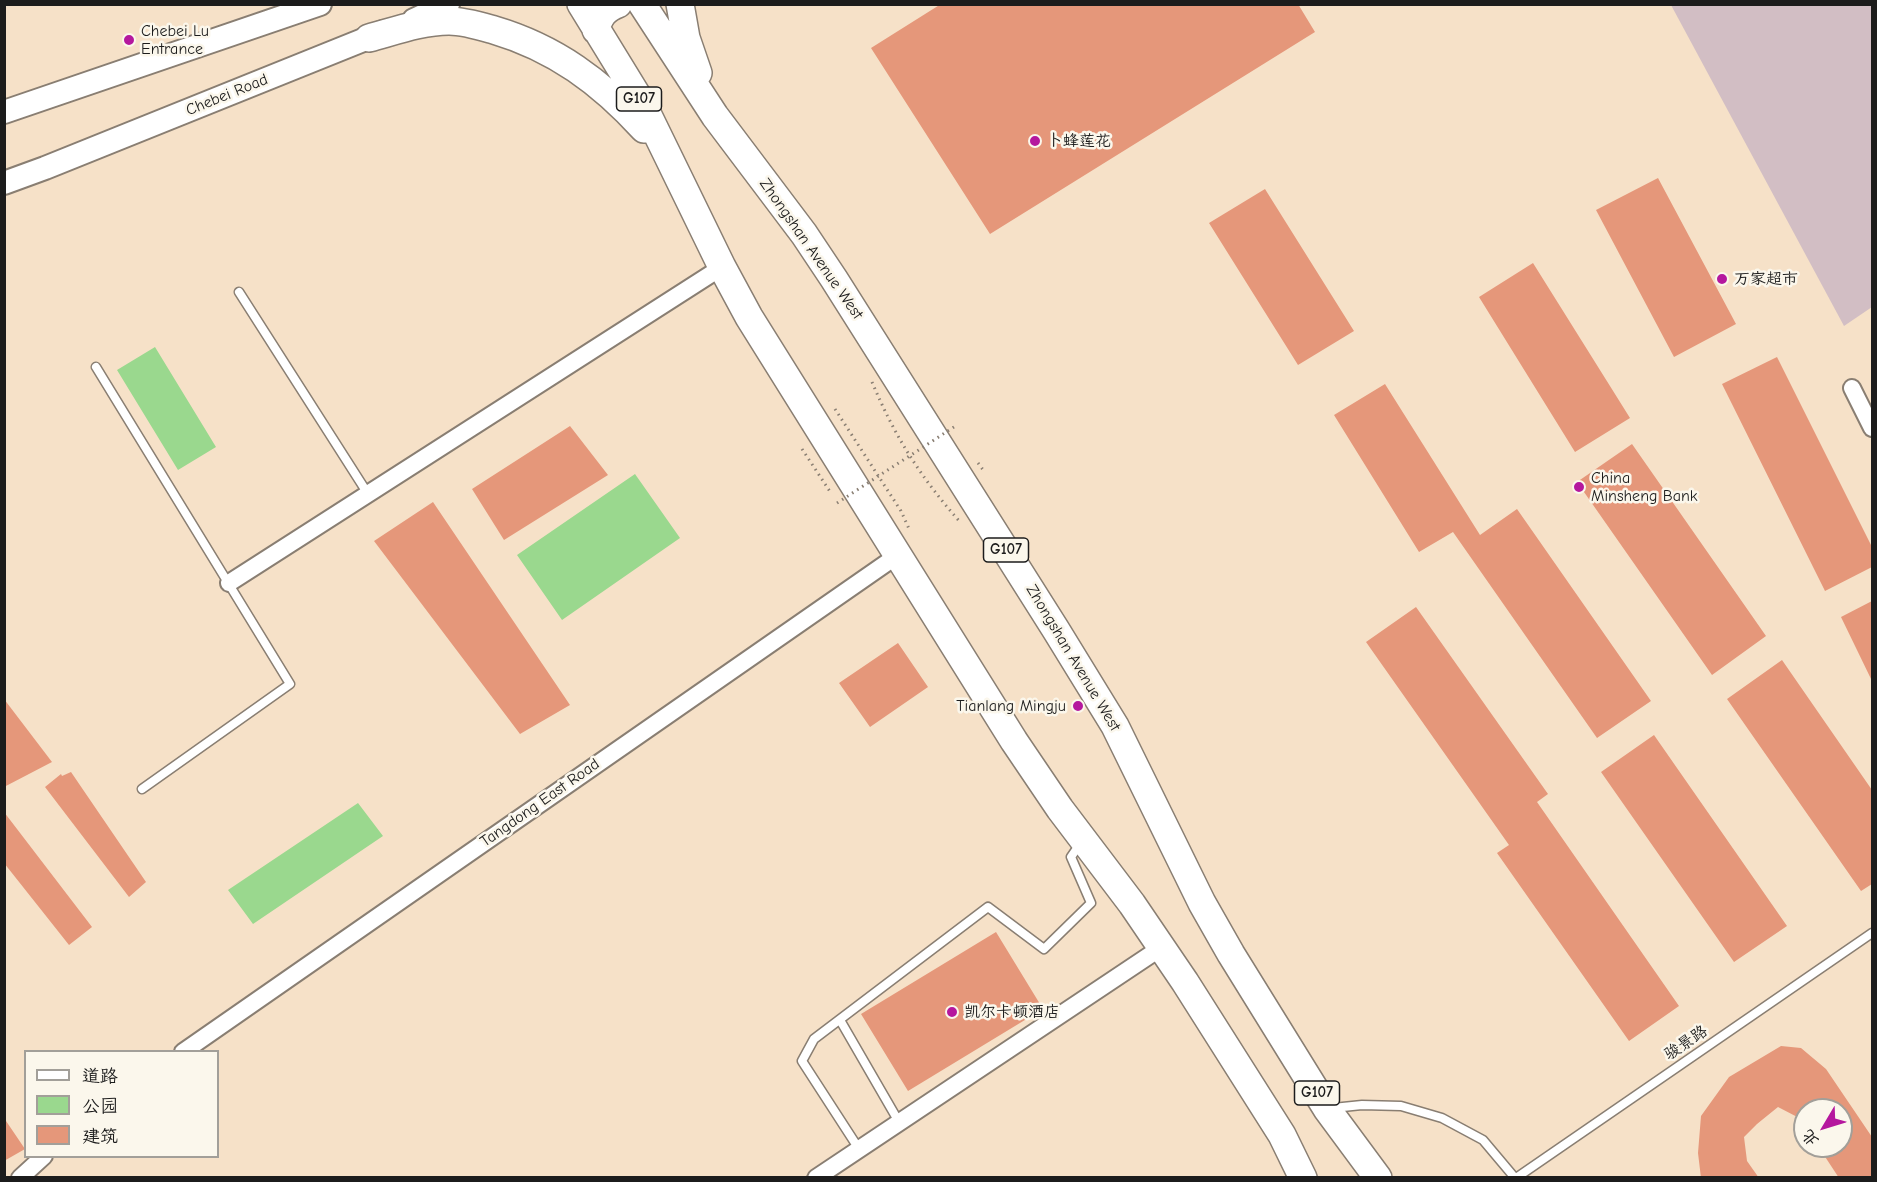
<!DOCTYPE html>
<html>
<head>
<meta charset="utf-8">
<style>
	body { margin:0 }
	#map { position:relative; width:1877px; height:1182px; overflow:hidden; background:#f6e1c8; font-family:"Comic Neue","LXGW WenKai TC",sans-serif }
	canvas { display:block }
	.frame { position:absolute; inset:0; border:6px solid #1c1c1c; pointer-events:none }
	.legend { position:absolute; left:24px; top:1050px; width:195px; height:108px; box-sizing:border-box; background:#fbf7ec; border:2px solid #a29f99; margin:0; padding:8px 10px; list-style:none; font-size:18px; color:#1c1c1c }
	.legend li { display:flex; align-items:center; gap:12px; height:30px }
	.legend b { width:30px; border:2px solid #a29f99 }
	.north { position:absolute; left:1793px; top:1098px; width:60px; height:60px; box-sizing:border-box; background:#fbf7ec; border:2px solid #a29f99; border-radius:50%; rotate:232deg; font-size:16px; font-weight:700; line-height:24px; text-align:center; color:#1c1c1c }
	.north::after { content:''; display:block; margin:auto; width:21px; height:27px; background:#b5179e; clip-path:polygon(50% 0,100% 100%,50% 72%,0 100%) }
</style>
</head>
<body>
<div id="map">
<canvas width="1877" height="1182"></canvas>
<div class="frame"></div>
<ul class="legend">
<li><b style="height:8px;background:#fff"></b>道路</li>
<li><b style="height:16px;background:#9ad88e"></b>公园</li>
<li><b style="height:16px;background:#e5977a"></b>建筑</li>
</ul>
<div class="north">北</div>
</div>
<script>
const g = document.querySelector('canvas').getContext('2d');
g.lineJoin = 'round';
function fill(path, color) {
  g.fillStyle = color;
  g.fill(path, 'evenodd');
}
function strokePath(path, color, width, dash) {
  g.strokeStyle = color;
  g.lineWidth = width;
  g.lineCap = dash ? 'butt' : 'round';
  g.setLineDash(dash || []);
  g.stroke(path);
}
function label(font, color, halo, rows, align = 'center') {
  g.font = font + ' "Comic Neue","LXGW WenKai TC",sans-serif';
  g.lineWidth = 5;
  g.setLineDash([]);
  g.textBaseline = 'middle';
  g.strokeStyle = halo;
  g.fillStyle = color;
  for (const [text, x, y, turn = 0] of rows) {
    g.save();
    g.translate(x, y);
    g.rotate((+turn || 0) * Math.PI / 180);
    g.textAlign = isNaN(turn) ? turn : align;
    if (halo) g.strokeText(text, 0, 0);
    g.fillText(text, 0, 0);
    g.restore();
  }
}
const industrial = new Path2D(`
	M 1671,5 L 1872,5 L 1872,307 L 1844,326 Z`);
const green = new Path2D(`
	M 155,347 L 216,447 L 178,470 L 117,370 Z
	M 635,474 L 680,538 L 562,620 L 517,555 Z
	M 358,803 L 383,836 L 253,924 L 228,890 Z`);
const building = new Path2D(`
	M 941,4 L 1298,4 L 1315,32 L 990,234 L 871,48 Z
	M 1658,178 L 1736,324 L 1674,357 L 1596,210 Z
	M 1265,189 L 1354,331 L 1298,365 L 1209,223 Z
	M 1533,263 L 1630,418 L 1575,452 L 1479,297 Z
	M 1777,357 L 1872,547 L 1872,567 L 1825,591 L 1722,384 Z
	M 1385,384 L 1480,535 L 1517,509 L 1651,701 L 1597,738 L 1453,532 L 1419,552 L 1334,415 Z
	M 570,426 L 608,475 L 504,540 L 472,489 Z
	M 1632,444 L 1766,636 L 1712,675 L 1577,482 Z
	M 433,502 L 570,705 L 520,734 L 374,541 Z
	M 1872,601 L 1872,681 L 1841,617 Z
	M 1416,607 L 1548,794 L 1537,802 L 1679,1006 L 1629,1041 L 1497,853 L 1509,845 L 1366,642 Z
	M 898,643 L 928,687 L 870,727 L 839,683 Z
	M 1782,660 L 1872,790 L 1872,884 L 1861,891 L 1727,699 Z
	M 4,699 L 52,762 L 4,787 Z
	M 1654,735 L 1787,926 L 1734,962 L 1601,772 Z
	M 71,772 L 146,882 L 129,897 L 45,787 L 61,774 L 62,776 Z
	M 4,812 L 92,927 L 69,945 L 4,863 Z
	M 996,932 L 1043,1009 L 908,1091 L 861,1014 Z
	M 1781,1046 L 1801,1048 L 1826,1069 L 1872,1137 L 1872,1178 L 1839,1178 L 1818,1146 L 1841,1146 L 1841,1110 L 1805,1110 L 1805,1121 L 1778,1107 L 1757,1124 L 1744,1137 L 1747,1161 L 1759,1178 L 1701,1178 L 1698,1153 L 1701,1116 L 1729,1077 Z
	M 4,1118 L 25,1149 L 4,1161 Z`);
const path = new Path2D(`
	M 872,382 C 895,437 921,478 961,523
	M 835,409 L 901,511 L 910,531
	M 802,449 L 831,493
	M 978,463 L 984,471`);
const service = new Path2D(`
	M 239,292 L 368,494
	M 96,367 L 290,684 L 142,789
	M 840,1020 L 899,1122
	M 1333,1108 L 1362,1105 L 1401,1106 L 1442,1118 L 1483,1140 L 1515,1178
	M 859,1149 L 802,1061 L 814,1039 L 988,907 L 1044,949 L 1091,903 L 1071,857 L 1080,844
	M 1516,1178 L 1872,933`);
const minor = new Path2D(`
	M 1852,388 L 1872,428
	M 229,583 L 722,267
	M 183,1052 L 898,555
	M 20,1178 L 44,1156
	M 816,1178 L 1162,947`);
const secondary = new Path2D(`
	M 414,20 L 448,4
	M 4,112 L 320,4
	M 4,183 L 45,168 L 383,32`);
const trunk = new Path2D(`
	M 581,4 L 643,105 L 722,267 L 749,317 L 1014,741 L 1060,809 L 1132,904 L 1185,982 L 1282,1135 L 1303,1178
	M 642,4 L 715,116 L 804,234 L 834,279 L 1056,630 L 1115,726 L 1202,903 L 1231,954 L 1327,1109 L 1378,1178
	M 680,4 L 686,38 L 698,73
	M 596,30 C 599,16 605,9 618,4
	M 369,38 C 395,31 422,21 449,21 C 464,21 480,26 494,30 C 555,48 601,82 644,129`);
const pathBridge = new Path2D(`
	M 837,503 L 954,427`);
const markers = [
	[129,40,6,"#b5179e"],
	[1035,141,6,"#b5179e"],
	[1722,279,6,"#b5179e"],
	[1579,487,6,"#b5179e"],
	[1078,706,6,"#b5179e"],
	[952,1012,6,"#b5179e"]
];
const shields = [
	[639,99,45],
	[1006,550,45],
	[1317,1093,45]
];
const shieldNames = [
	["G107",639,99],
	["G107",1006,550],
	["G107",1317,1093]
];
const poiNames = [
	["Chebei Lu",141,31],
	["Entrance",141,49],
	["卜蜂莲花",1047,141],
	["万家超市",1734,279],
	["China",1591,478],
	["Minsheng Bank",1591,496],
	["Tianlang Mingju",1066,706,"right"],
	["凯尔卡顿酒店",964,1012]
];
const streetNames = [
	["Chebei Road",227,95,-22],
	["Zhongshan Avenue West",811,249,55],
	["Zhongshan Avenue West",1073,658,59],
	["Tangdong East Road",540,803,-35],
	["骏景路",1686,1043,-34]
];
fill(industrial, '#d2bec4');
fill(green, '#9ad88e');
fill(building, '#e5977a');
strokePath(service, '#897e72', 11);
strokePath(minor, '#897e72', 20);
strokePath(secondary, '#897e72', 26);
strokePath(trunk, '#897e72', 30);
strokePath(path, '#897e72', 3, [1.5, 4.5]);
strokePath(service, '#fff', 8);
strokePath(minor, '#fff', 16);
strokePath(secondary, '#fff', 22);
strokePath(trunk, '#fff', 27);
strokePath(pathBridge, '#897e72', 3, [1.5, 4.5]);
for (const [x, y, r, color] of markers) {
  const dot = new Path2D();
  dot.arc(x, y, r, 0, 2 * Math.PI);
  g.fillStyle = color;
  g.fill(dot);
  strokePath(dot, '#fbf7ec', 2);
}
for (const [x, y, w] of shields) {
  const box = new Path2D();
  box.roundRect(x - w / 2, y - 12, w, 24, 4.5);
  g.fillStyle = '#fbf7ec';
  g.fill(box);
  strokePath(box, '#1c1c1c', 1.5);
}
label('bold 15px', '#1c1c1c', null, shieldNames);
label('16px', '#1c1c1c', '#fbf7ec', poiNames, 'left');
label('16px', '#1c1c1c', '#fbf7ec', streetNames);
</script>
</body>
</html>
